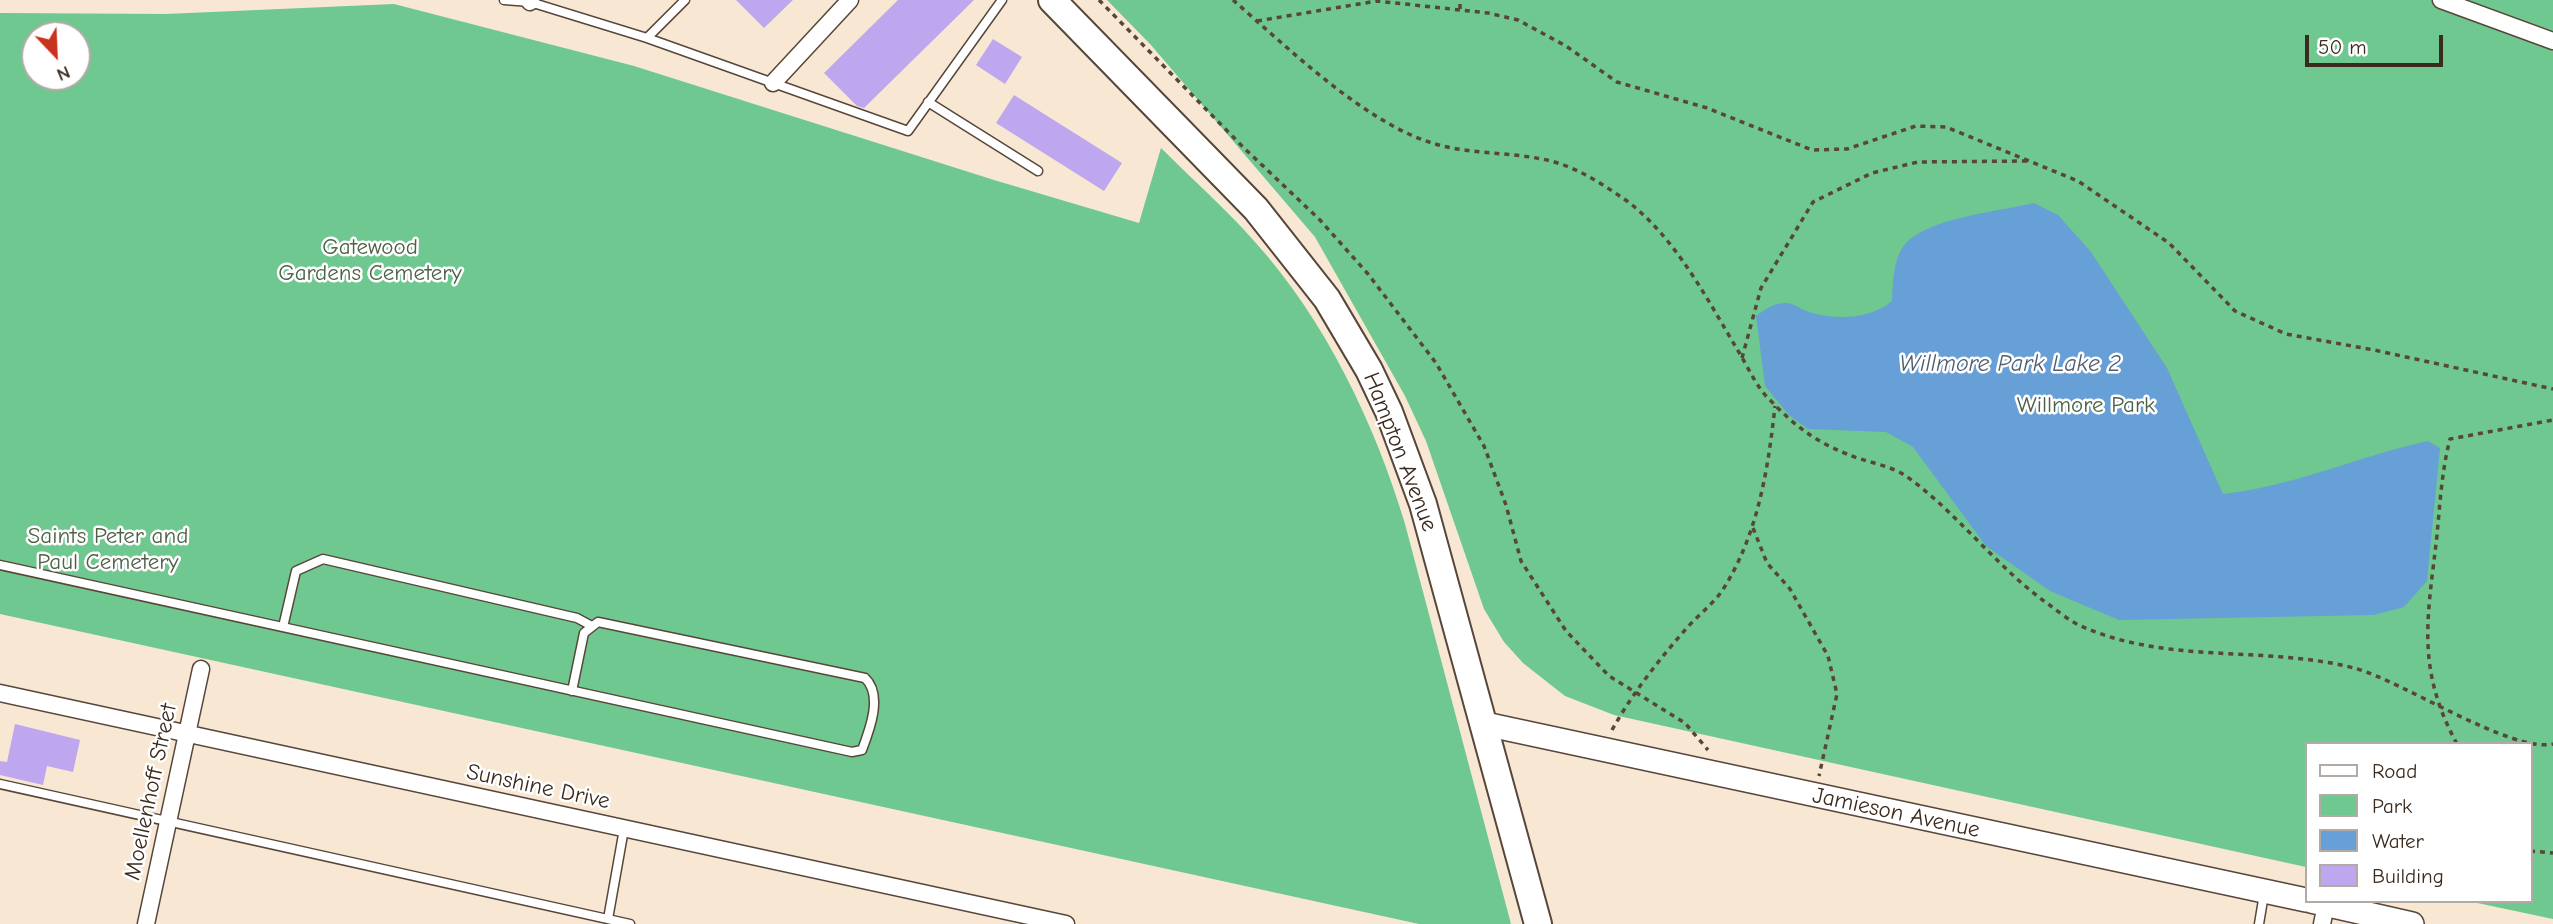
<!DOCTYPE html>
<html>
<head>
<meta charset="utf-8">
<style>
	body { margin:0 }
	#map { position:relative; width:2553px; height:924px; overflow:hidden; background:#f7e7d3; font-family:"Comic Neue",sans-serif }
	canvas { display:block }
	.legend { position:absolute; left:2305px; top:742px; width:228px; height:161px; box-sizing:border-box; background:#fff; border:2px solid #b1aaa5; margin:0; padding:9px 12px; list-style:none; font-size:21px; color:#3b2a1e }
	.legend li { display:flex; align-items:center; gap:14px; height:35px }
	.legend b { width:35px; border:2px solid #b1aaa5 }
	.north { position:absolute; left:21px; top:21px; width:70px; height:70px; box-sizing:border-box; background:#fff; border:2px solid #b1aaa5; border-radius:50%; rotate:157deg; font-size:19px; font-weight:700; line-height:28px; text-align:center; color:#3b2a1e }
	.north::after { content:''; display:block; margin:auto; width:24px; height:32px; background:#c8321e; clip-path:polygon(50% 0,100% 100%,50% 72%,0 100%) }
	.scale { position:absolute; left:2305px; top:35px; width:138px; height:32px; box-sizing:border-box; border:4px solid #3b2a1e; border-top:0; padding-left:9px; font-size:21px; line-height:24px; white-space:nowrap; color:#3b2a1e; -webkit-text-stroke:5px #fff; paint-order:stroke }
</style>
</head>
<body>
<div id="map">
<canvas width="2553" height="924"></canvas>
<ul class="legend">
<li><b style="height:9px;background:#fff"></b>Road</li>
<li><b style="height:19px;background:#6ec88f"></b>Park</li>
<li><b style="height:19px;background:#67a0d6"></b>Water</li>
<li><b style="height:19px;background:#bea7ef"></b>Building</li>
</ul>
<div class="north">N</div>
<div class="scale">50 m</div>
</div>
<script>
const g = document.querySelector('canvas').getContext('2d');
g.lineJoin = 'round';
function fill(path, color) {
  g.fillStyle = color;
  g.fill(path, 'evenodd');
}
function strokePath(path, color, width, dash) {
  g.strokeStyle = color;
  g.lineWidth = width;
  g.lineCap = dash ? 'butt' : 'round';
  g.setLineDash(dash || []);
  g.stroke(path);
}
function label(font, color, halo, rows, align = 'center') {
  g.font = font + ' "Comic Neue",sans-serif';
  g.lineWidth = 5;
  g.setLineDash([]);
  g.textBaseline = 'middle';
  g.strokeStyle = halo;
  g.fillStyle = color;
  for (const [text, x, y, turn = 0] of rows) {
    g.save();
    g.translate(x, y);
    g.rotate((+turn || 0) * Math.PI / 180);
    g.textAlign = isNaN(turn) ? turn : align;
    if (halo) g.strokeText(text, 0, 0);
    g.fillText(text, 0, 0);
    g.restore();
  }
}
const green = new Path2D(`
	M 1107,0 L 2553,0 L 2553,919 L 2468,901 L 2530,901 L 2530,744 L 2306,744 L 2306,867 L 1614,715 L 1565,696 L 1523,663 L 1504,642 L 1484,609 L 1426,441 L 1405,396 L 1315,237 L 1151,45 Z
	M 394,4 L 634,66 L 994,180 L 1139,223 L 1161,148 C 1192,179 1226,209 1255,242 C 1326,321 1375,424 1405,524 L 1511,924 L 1419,924 L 0,614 L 0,13 L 166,14 ZM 35,35 L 77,35 L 77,77 L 35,77 Z`);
const water = new Path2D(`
	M 2034,203 L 2058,215 L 2091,252 L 2167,368 L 2223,494 C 2295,486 2359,456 2428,441 L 2440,448 L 2427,581 L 2404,607 L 2374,615 L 2119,620 L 2050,591 L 1986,546 L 1913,447 L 1886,432 L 1808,429 L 1789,415 L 1765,386 L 1756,316 C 1766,309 1773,303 1786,303 C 1795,303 1803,311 1812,313 C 1838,320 1871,319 1892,301 C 1893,282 1893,254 1909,240 C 1936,217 2000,211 2034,203 Z`);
const building = new Path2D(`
	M 736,0 L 793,0 L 764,28 Z
	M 898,0 L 974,0 L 864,108 L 857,106 L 824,73 Z
	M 993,39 L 1022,57 L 1005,84 L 976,65 Z
	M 1014,95 L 1122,163 L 1104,191 L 996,123 Z
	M 15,724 L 80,740 L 73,772 L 47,766 L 43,785 L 0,775 L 0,761 L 7,762 Z`);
const path = new Path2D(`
	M 1099,0 L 1243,147 L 1320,220 L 1368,274 L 1436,363 L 1484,446 L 1506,505 L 1521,561 L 1566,631 L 1609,676 L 1685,723 L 1708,750
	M 1233,0 C 1287,47 1364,122 1432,143 C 1467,154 1506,152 1542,159 C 1574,165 1601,183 1627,201 C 1677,239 1708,301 1740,354 C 1749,369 1757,388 1770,400 C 1794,425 1814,441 1847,454 C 1865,462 1890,465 1906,476 C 1958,513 1996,567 2048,604 C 2058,611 2069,621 2081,626 C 2168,665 2264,645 2354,668 C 2403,681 2510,753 2553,744
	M 1460,9 L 1460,0
	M 1257,21 L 1377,1 L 1488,13 L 1518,20 L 1566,46 L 1617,82 L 1707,108 L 1812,150 L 1847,149 L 1916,126 L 1946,127 L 2078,181 L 2169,243 L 2235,311 L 2286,334 L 2374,350 L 2553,389
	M 1742,358 L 1761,288 L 1813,202 L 1872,173 L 1918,162 L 2027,161
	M 1753,528 L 1767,563 L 1790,589 L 1828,656 L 1837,694 L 1819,776
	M 1612,730 C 1632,694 1658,661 1685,630 C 1696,617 1712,605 1722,591 C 1758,535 1768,470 1775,406
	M 2457,744 C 2415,667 2428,616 2437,535 C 2440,503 2442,469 2450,439 L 2553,420
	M 2530,851 L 2553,853`);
const lane = new Path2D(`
	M 504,0 L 530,2 L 647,38 L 908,131 L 1002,0
	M 647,38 L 685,0
	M 928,102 L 1038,171
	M 0,565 L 852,752 L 862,750 C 870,729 883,695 865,678 L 598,622 L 584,633 L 572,691
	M 283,627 L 296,571 L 323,559 L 577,618 L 590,625
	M 0,784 L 630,924
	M 608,919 L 624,829
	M 2259,924 L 2264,894`);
const street = new Path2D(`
	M 2441,0 L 2553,41
	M 530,2 L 531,0
	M 773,83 L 850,0
	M 0,693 L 1066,924
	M 146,924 L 201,669
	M 2322,924 L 2326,905`);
const secondary = new Path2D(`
	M 1485,724 L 2306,900
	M 2311,901 L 2412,924`);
const primary = new Path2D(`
	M 1052,0 L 1256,209 L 1327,299 L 1369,370 L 1389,412 L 1423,504 L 1538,924`);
const parkNames = [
	["Gatewood",370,247],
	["Gardens Cemetery",370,273],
	["Willmore Park",2086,405],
	["Saints Peter and",108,536],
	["Paul Cemetery",108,562]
];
const streetNames = [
	["Hampton Avenue",1400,452,69],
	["Sunshine Drive",538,787,12],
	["Moellenhoff Street",151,792,-78],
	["Jamieson Avenue",1896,813,12]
];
const waterNames = [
	["Willmore Park Lake 2",2010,364]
];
fill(green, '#6ec88f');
fill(water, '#67a0d6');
fill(building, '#bea7ef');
strokePath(lane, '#574639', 11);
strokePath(street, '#574639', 19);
strokePath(secondary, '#574639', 26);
strokePath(primary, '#574639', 30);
strokePath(path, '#574639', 3.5, [5, 5]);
strokePath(lane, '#fff', 8);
strokePath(street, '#fff', 16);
strokePath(secondary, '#fff', 23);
strokePath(primary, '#fff', 26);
label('23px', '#4d6146', '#fff', parkNames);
label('23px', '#3b2a1e', '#fff', streetNames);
label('italic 24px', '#4f5f71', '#fff', waterNames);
</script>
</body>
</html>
